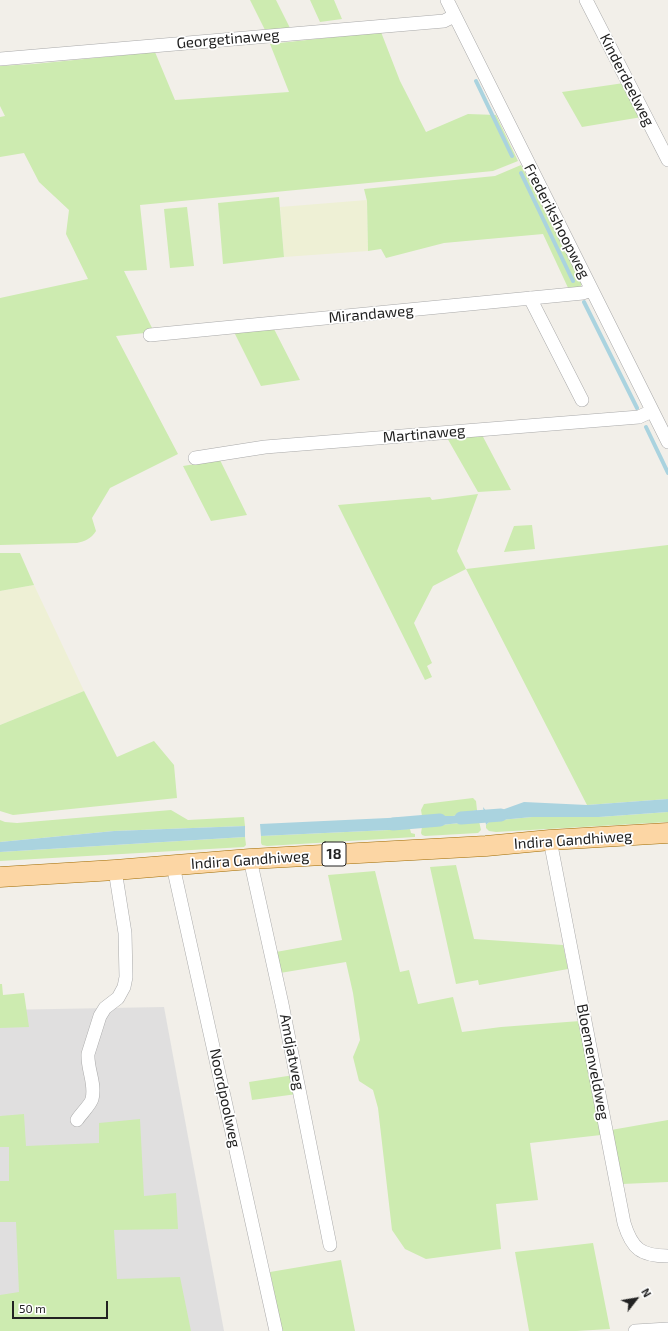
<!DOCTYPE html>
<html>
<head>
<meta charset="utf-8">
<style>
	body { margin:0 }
	#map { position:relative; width:668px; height:1331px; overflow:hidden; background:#f2efe9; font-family:"Exo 2",sans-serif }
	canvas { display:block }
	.north { position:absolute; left:616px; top:1279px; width:40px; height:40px; -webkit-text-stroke:3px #fff; paint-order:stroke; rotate:59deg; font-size:11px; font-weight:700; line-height:16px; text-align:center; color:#222 }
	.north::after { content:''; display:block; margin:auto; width:14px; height:18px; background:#222; clip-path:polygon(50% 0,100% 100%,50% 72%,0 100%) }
	.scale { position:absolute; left:12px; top:1301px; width:96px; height:18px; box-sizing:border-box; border:2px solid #222; border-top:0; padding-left:5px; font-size:12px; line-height:14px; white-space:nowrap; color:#222; -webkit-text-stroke:3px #fff; paint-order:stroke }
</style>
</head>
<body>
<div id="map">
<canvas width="668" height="1331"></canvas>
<div class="north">N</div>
<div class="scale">50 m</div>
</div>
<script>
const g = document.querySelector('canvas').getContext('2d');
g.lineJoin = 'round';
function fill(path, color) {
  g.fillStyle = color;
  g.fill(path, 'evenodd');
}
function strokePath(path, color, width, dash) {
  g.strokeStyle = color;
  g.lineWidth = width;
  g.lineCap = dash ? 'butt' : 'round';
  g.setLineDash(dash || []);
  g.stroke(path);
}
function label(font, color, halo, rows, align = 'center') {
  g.font = font + ' "Exo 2",sans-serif';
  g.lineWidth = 3.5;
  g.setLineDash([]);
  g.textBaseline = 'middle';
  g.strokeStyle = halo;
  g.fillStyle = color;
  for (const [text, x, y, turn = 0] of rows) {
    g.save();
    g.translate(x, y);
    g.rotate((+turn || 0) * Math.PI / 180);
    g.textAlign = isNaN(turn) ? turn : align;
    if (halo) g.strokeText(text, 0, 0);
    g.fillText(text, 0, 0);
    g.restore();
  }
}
const residential = new Path2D(`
	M 164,1007 L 224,1331 L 0,1331 L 0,1010 Z`);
const farmland = new Path2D(`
	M 367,200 L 368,251 L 284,257 L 280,207 Z
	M 34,585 L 84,691 L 0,725 L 0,591 Z`);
const grass = new Path2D(`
	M 250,0 L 276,0 L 291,30 L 266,32 Z
	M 310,0 L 334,0 L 342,19 L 320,22 Z
	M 381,32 L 400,81 L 426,132 L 468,114 L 496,115 L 518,161 L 493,171 L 140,205 L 147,270 L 124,271 L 154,332 L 116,336 L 178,454 L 110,488 L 92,518 L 96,531 C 91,539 85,541 77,543 L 0,545 L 0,298 L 88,279 L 66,234 L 69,210 L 39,182 L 24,153 L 0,157 L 0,117 L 5,116 L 0,106 L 0,66 L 34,64 L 155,52 L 175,100 L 289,92 L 270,44 Z
	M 624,83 L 642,117 L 582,127 L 562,92 Z
	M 521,165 L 582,283 L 580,288 L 570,292 L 543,234 L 444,243 L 386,258 L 381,249 L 368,251 L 367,201 L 364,189 L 495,176 Z
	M 279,197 L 284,257 L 223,264 L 218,203 Z
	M 187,207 L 194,266 L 170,268 L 164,209 Z
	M 273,327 L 300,380 L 261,386 L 233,330 Z
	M 481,433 L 511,490 L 478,492 L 446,436 Z
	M 220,460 L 247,515 L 211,521 L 183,466 Z
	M 478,494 L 457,551 L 466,569 L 668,545 L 668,799 L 587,805 L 466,569 L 433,586 L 414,623 L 432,663 L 427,666 L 432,677 L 425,680 L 338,505 L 430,497 L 432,500 Z
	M 532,525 L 535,549 L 504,552 L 514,526 Z
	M 0,553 L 20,553 L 34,585 L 0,591 Z
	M 84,691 L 117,757 L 154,741 L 174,765 L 177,798 L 13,815 L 0,811 L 0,725 Z
	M 473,798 L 476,801 L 477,810 L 453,816 L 422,816 L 421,810 L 424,804 Z
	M 171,810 L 188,820 L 244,817 L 245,826 L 114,831 L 0,842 L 0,820 L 5,822 L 17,823 Z
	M 668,812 L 668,822 L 496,832 L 489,831 L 486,828 L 486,825 L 490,821 L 532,817 L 599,817 Z
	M 479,821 L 481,830 L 478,833 L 425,836 L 422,835 L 421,833 L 422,827 Z
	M 410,829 L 411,833 L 415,834 L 415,837 L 267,846 L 262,845 L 261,843 L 261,836 Z
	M 245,837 L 246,845 L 244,847 L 0,861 L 0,852 Z
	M 456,865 L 474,939 L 563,945 L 568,969 L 479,985 L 478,980 L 456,984 L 430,867 Z
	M 375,871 L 400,972 L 409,970 L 418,1004 L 453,997 L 462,1032 L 501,1027 L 580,1021 L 601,1135 L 530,1143 L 538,1200 L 496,1204 L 501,1249 L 426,1259 L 405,1249 L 392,1230 L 378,1108 L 373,1090 L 359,1081 L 353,1057 L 360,1040 L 353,993 L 346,962 L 280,973 L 276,952 L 342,940 L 328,875 Z
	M 0,984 L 2,984 L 3,995 L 24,993 L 29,1027 L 0,1028 Z
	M 294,1075 L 297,1094 L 252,1100 L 249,1082 Z
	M 24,1114 L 26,1146 L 99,1143 L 99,1123 L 140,1119 L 144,1196 L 176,1193 L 178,1229 L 114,1230 L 117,1279 L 180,1277 L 191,1331 L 0,1331 L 0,1295 L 19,1292 L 16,1222 L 0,1222 L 0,1181 L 9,1181 L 9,1147 L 0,1147 L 0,1116 Z
	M 668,1120 L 668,1182 L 622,1184 L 611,1130 Z
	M 593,1243 L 610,1329 L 576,1331 L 529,1331 L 515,1252 Z
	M 341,1260 L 355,1331 L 282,1331 L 270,1272 Z`);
const water = new Path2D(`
	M 668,799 L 668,812 L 599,817 L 532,817 L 490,821 L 486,825 L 483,807 L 487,812 L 499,811 L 524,802 L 587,805 Z
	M 477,810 L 479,821 L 422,827 L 422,816 L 453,816 Z
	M 409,817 L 410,829 L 261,836 L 260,824 Z
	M 245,826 L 245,837 L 0,852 L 0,842 L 114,831 Z`);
const stream = new Path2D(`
	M 476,81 L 512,156
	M 521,173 L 573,281
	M 584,302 L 637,408
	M 646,427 L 668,473`);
const canal = new Path2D(`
	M 461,818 L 501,815
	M 393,824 L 440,820`);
const street = new Path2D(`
	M 447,0 L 668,442
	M 586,0 L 668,160
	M 0,59 L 444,21 L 454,16
	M 530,298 L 582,400
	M 150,335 L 583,293 L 591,290
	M 195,458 L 265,447 L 639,417 L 652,411
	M 550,840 L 624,1223 C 632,1249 641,1256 668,1256
	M 250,859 L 282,1004 L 330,1245
	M 173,866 L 276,1331
	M 77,1120 C 80,1115 91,1104 92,1099 C 96,1084 87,1069 88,1054 L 100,1016 L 105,1008 L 118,998 L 124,987 L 126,977 L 125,933 L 115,870
	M 635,1331 L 668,1329`);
const primary = new Path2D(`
	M 0,877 L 115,870 L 250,859 L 486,846 L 550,840 L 668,833`);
const shields = [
	[334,854,24]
];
const shieldNames = [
	["18",334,854]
];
const streetNames = [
	["Georgetinaweg",228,39,-5],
	["Kinderdeelweg",627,80,63],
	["Frederikshoopweg",557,221,63],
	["Mirandaweg",371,314,-5],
	["Martinaweg",424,434,-5],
	["Indira Gandhiweg",573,840,-4],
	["Indira Gandhiweg",250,860,-4],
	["Amdjatweg",292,1052,79],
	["Bloemenveldweg",593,1062,79],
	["Noordpoolweg",225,1098,78]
];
fill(residential, '#e0dfdf');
fill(farmland, '#eef0d5');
fill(grass, '#cdebb0');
fill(water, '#aad3df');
strokePath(stream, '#aad3df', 4);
strokePath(canal, '#aad3df', 13);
strokePath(street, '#a9a9a9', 14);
strokePath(primary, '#a06b00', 21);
strokePath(street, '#fff', 13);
strokePath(primary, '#fcd6a4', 20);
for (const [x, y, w] of shields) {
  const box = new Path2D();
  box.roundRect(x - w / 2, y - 12, w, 24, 3);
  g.fillStyle = '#fff';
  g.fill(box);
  strokePath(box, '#222', 1);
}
label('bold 14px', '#222', null, shieldNames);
label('15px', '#222', '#fff', streetNames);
</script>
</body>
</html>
